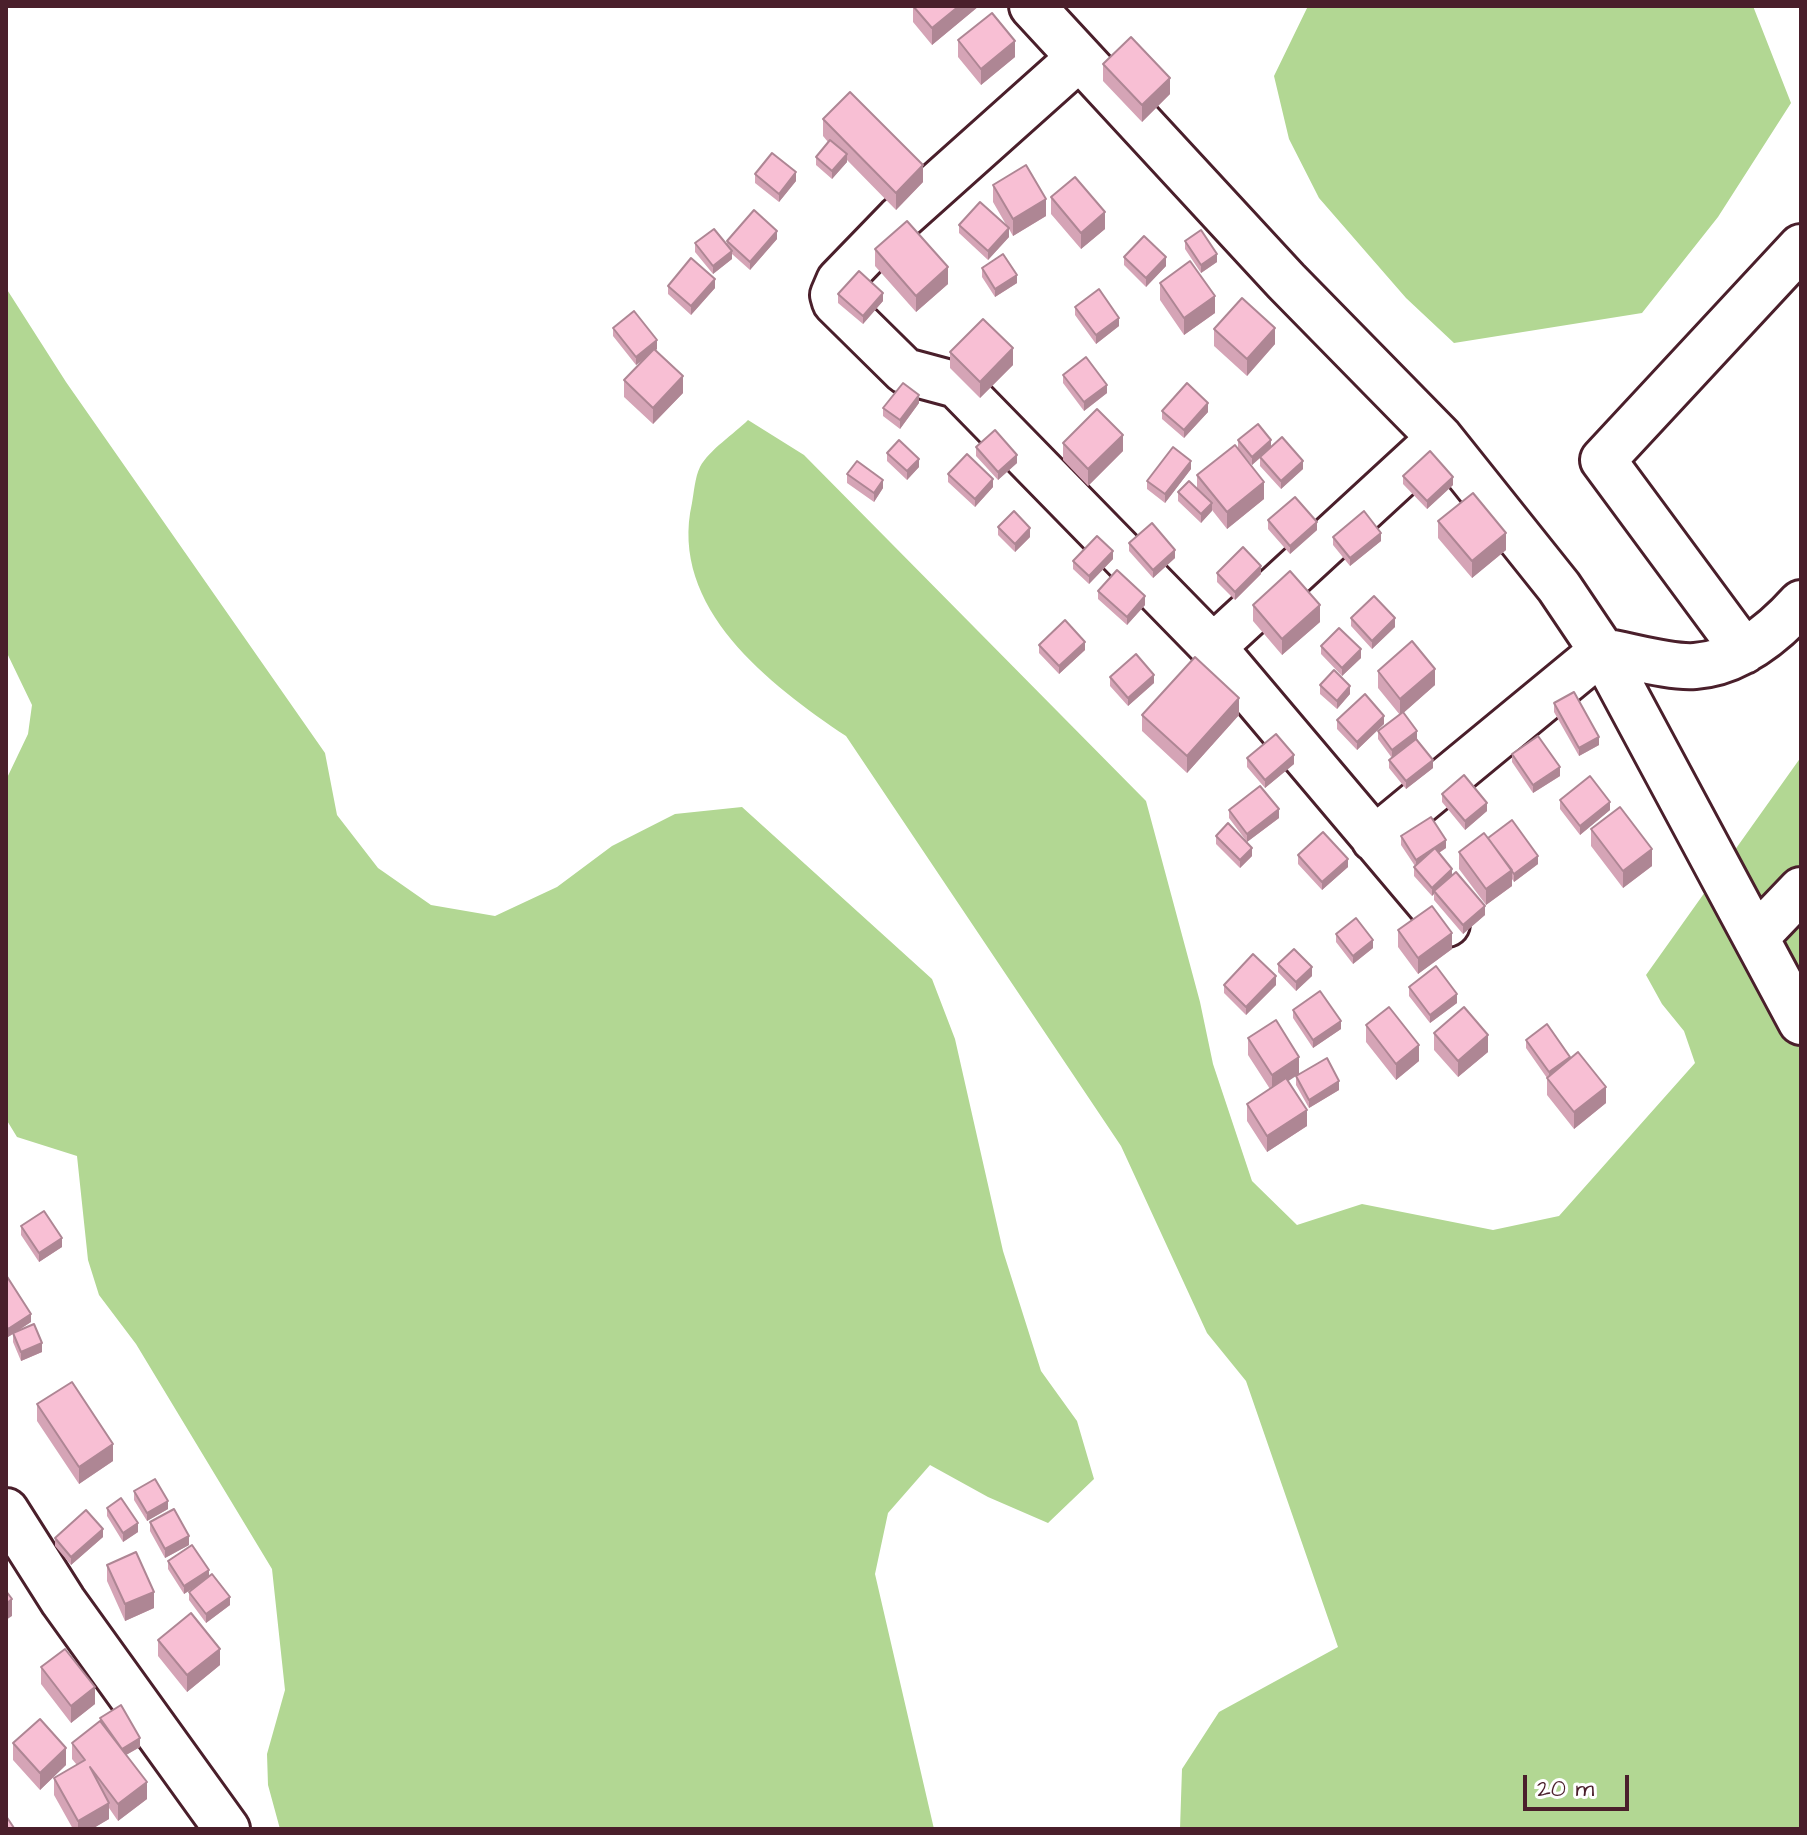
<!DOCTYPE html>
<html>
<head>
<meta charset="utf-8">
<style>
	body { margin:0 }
	#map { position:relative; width:1807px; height:1835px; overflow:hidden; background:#fff; font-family:"Architects Daughter",sans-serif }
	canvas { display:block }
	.frame { position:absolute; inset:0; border:8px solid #4a1f2b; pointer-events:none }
	.scale { position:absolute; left:1523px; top:1775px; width:106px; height:36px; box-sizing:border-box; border:4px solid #4a1f2b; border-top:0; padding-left:10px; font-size:24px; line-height:28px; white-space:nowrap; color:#4a1f2b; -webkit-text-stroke:6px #fff; paint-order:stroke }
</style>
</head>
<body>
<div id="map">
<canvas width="1807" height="1835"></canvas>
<div class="frame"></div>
<div class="scale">20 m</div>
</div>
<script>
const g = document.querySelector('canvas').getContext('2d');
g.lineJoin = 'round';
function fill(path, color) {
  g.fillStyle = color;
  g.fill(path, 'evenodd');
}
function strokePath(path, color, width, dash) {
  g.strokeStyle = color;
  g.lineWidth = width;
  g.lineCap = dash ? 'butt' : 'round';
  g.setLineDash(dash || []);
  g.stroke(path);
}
const green = new Path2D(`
	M 1308,6 L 1753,6 L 1791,103 L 1718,217 L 1642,313 L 1454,343 L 1406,298 L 1319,198 L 1289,139 L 1274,76 Z
	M 6,288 L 66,382 L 325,753 L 337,815 L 378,868 L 431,905 L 495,916 L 557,887 L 612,846 L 675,814 L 742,807 L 932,979 L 955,1039 L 1003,1251 L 1041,1371 L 1077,1421 L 1094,1479 L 1048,1523 L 988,1497 L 930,1465 L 888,1513 L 875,1574 L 934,1829 L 280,1829 L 268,1785 L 267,1754 L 285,1690 L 272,1569 L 136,1344 L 99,1295 L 88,1260 L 77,1156 L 17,1137 L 6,1119 L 6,780 L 28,734 L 32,705 L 6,651 Z
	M 748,420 L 804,455 L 1146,801 L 1200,1002 L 1213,1064 L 1252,1181 L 1297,1225 L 1362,1204 L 1493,1230 L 1559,1216 L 1695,1063 L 1684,1031 L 1662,1004 L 1646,975 L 1801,757 L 1801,1829 L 1180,1829 L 1182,1769 L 1219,1712 L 1338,1647 L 1246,1381 L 1207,1333 L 1121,1146 L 846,736 C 770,685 668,608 692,503 C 694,492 695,477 700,467 C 709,450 734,434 748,420 Z`);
const minor = new Path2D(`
	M 1032,6 L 1286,281 L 1440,438 L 1559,587 L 1602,651 L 1801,1022
	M 1079,58 L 899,219 L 839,281 L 833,295 L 835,302 L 905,371 L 957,385 L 1213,647 L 1447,924
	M 1213,647 L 1440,438
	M 1744,651 L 1603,460 L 1801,247
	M 1374,839 L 1602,651 C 1628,655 1669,668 1695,666 C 1738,663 1774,633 1801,603
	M 1757,936 L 1801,890
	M 6,1511 L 63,1601 L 227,1829`);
const wall = new Path2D(`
	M 913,6 L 979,6 L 932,45 L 913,22 Z
	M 958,40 L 1015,57 L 981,85 L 958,57 Z
	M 1103,64 L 1170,94 L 1142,122 L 1103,81 Z
	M 823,119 L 923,182 L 896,210 L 847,160 L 847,162 L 832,179 L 816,165 L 816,157 L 828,142 L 823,136 Z
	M 755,174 L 796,181 L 779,202 L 755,183 Z
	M 993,185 L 1046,216 L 1013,236 L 1009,229 L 1009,237 L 988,260 L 959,233 L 959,225 L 1008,228 L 993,202 Z
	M 1051,197 L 1105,229 L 1081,249 L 1051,214 Z
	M 777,239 L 750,270 L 732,254 L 732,259 L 713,274 L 695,252 L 695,243 L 727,244 L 727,241 Z
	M 1185,241 L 1217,262 L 1201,273 L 1185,249 Z
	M 875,249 L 948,284 L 916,312 L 875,266 Z
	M 1124,257 L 1166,266 L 1146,287 L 1124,265 Z
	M 982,268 L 1017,283 L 995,297 L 982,277 Z
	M 1160,283 L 1215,313 L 1184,335 L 1160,300 Z
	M 668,286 L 715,288 L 691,315 L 668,294 Z
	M 838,294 L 883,301 L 863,324 L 838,303 Z
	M 1075,307 L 1119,326 L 1096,344 L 1075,315 Z
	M 613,328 L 657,349 L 656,350 L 683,393 L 653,424 L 624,397 L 624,380 L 646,358 L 636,365 L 613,336 Z
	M 1214,329 L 1275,344 L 1247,376 L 1214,346 Z
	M 950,352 L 1013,365 L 980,398 L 950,368 Z
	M 1063,375 L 1107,393 L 1084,411 L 1063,383 Z
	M 919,403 L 900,429 L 883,416 L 883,408 Z
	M 1162,411 L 1208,412 L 1184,438 L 1162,419 Z
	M 1238,440 L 1271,447 L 1303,469 L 1281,489 L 1260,466 L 1260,458 L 1252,465 L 1238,449 Z
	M 1063,443 L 1123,451 L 1088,486 L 1063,460 Z
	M 976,447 L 1017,463 L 998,480 L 976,456 Z
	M 887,453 L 919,467 L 907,480 L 887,461 Z
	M 1191,469 L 1165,503 L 1147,489 L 1147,481 Z
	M 847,474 L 883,488 L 874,502 L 847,483 Z
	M 948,474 L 993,487 L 975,507 L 948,482 Z
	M 1197,475 L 1264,499 L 1227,529 L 1212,510 L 1201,523 L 1178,501 L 1178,492 L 1197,489 Z
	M 1403,476 L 1453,485 L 1427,509 L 1403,484 Z
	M 1268,520 L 1317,530 L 1290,554 L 1268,529 Z
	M 1438,521 L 1506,550 L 1472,578 L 1438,538 Z
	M 998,527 L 1030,537 L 1015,552 L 998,535 Z
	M 1333,537 L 1381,541 L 1350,566 L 1333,545 Z
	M 1129,543 L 1175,558 L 1153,578 L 1129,551 Z
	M 1113,559 L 1089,584 L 1073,569 L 1073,561 Z
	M 1217,573 L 1261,574 L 1235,600 L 1217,582 Z
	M 1098,591 L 1145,605 L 1127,625 L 1098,599 Z
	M 1253,605 L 1320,622 L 1282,655 L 1253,621 Z
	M 1351,618 L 1395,627 L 1372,649 L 1351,626 Z
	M 1039,645 L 1085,650 L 1059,674 L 1039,653 Z
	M 1321,646 L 1361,658 L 1342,676 L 1321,654 Z
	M 1378,671 L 1435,685 L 1403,713 L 1433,768 L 1406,789 L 1389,768 L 1389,760 L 1392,758 L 1378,739 L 1378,731 L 1400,715 L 1378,688 Z
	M 1110,677 L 1154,683 L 1128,706 L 1110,686 Z
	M 1320,685 L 1350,694 L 1337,709 L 1320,694 Z
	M 1554,703 L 1599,745 L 1579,756 L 1554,712 Z
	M 1142,715 L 1239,715 L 1187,773 L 1142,731 Z
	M 1337,720 L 1384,724 L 1357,750 L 1337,729 Z
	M 1512,754 L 1560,776 L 1533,793 L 1512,762 Z
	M 1247,758 L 1294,764 L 1265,788 L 1247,767 Z
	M 1442,794 L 1487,811 L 1465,830 L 1442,802 Z
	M 1560,800 L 1610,810 L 1580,835 L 1560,809 Z
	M 1229,810 L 1279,818 L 1247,842 L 1229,818 Z
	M 1591,829 L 1652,866 L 1623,888 L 1591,846 Z
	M 1216,836 L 1252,856 L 1240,868 L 1216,844 Z
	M 1401,836 L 1446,848 L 1439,853 L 1452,876 L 1485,915 L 1463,934 L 1434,900 L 1434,894 L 1432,896 L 1414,876 L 1414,867 L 1415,866 L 1401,845 Z
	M 1488,838 L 1538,864 L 1514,882 L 1512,879 L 1512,886 L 1486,905 L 1459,869 L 1459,852 Z
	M 1298,855 L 1348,867 L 1322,890 L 1298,864 Z
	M 1398,930 L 1452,949 L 1418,974 L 1398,947 Z
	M 1336,934 L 1373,948 L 1353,964 L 1336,942 Z
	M 1278,964 L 1312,976 L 1296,991 L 1278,972 Z
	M 1224,985 L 1276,985 L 1246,1015 L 1224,993 Z
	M 1409,987 L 1457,1003 L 1430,1023 L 1409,996 Z
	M 1293,1010 L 1341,1029 L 1313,1048 L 1293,1018 Z
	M 1366,1025 L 1419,1061 L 1396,1080 L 1366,1042 Z
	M 1434,1033 L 1488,1052 L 1458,1077 L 1434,1050 Z
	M 1248,1038 L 1288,1081 L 1307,1126 L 1267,1152 L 1247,1121 L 1247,1104 L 1270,1089 L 1248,1055 Z
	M 1526,1040 L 1570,1059 L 1606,1103 L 1574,1129 L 1547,1095 L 1547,1078 L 1526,1048 Z
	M 1296,1076 L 1339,1090 L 1309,1108 L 1296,1085 Z
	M 21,1226 L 62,1247 L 39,1262 L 21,1235 Z
	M 6,1275 L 31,1322 L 16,1332 L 42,1352 L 21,1361 L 13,1342 L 13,1334 L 8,1337 L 6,1333 Z
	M 37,1404 L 113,1461 L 79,1484 L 37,1421 Z
	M 134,1491 L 168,1509 L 147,1521 L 134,1500 Z
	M 107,1508 L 138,1532 L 123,1542 L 107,1516 Z
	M 150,1522 L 189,1545 L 165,1558 L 150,1531 Z
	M 103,1537 L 71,1565 L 55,1546 L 55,1538 Z
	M 168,1561 L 209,1576 L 230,1605 L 206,1623 L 189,1600 L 189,1592 L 193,1588 L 184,1594 L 168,1569 Z
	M 107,1565 L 154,1608 L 125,1621 L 107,1581 Z
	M 158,1640 L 220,1665 L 187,1692 L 158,1656 Z
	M 41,1667 L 95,1704 L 71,1723 L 41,1684 Z
	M 100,1718 L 140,1747 L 126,1755 L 147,1799 L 118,1821 L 109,1808 L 109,1819 L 92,1829 L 73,1829 L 54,1795 L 54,1778 L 77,1765 L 72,1759 L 72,1743 L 100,1721 Z
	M 13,1743 L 66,1765 L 40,1790 L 13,1760 Z`);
const shadedWall = new Path2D(`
	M 959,6 L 979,6 L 932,45 L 932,28 Z
	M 1015,41 L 1015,57 L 981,85 L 981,69 Z
	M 1170,78 L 1170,94 L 1142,122 L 1142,105 Z
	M 847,154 L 847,162 L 832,179 L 832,171 Z
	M 923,165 L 923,182 L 896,210 L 896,193 Z
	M 796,172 L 796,181 L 779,202 L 779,194 Z
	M 1046,199 L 1046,216 L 1013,236 L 1013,219 Z
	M 1105,212 L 1105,229 L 1081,249 L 1081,233 Z
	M 1009,228 L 1009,237 L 988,260 L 988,251 Z
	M 777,231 L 777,239 L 750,270 L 750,262 Z
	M 732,251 L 732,259 L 713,274 L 713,266 Z
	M 1217,254 L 1217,262 L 1201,273 L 1201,265 Z
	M 1166,257 L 1166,266 L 1146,287 L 1146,278 Z
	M 948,267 L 948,284 L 916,312 L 916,296 Z
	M 1017,275 L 1017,283 L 995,297 L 995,289 Z
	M 715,279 L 715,288 L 691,315 L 691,306 Z
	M 883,293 L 883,301 L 863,324 L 863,316 Z
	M 1215,296 L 1215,313 L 1184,335 L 1184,318 Z
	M 1119,318 L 1119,326 L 1096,344 L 1096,335 Z
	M 1275,328 L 1275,344 L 1247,376 L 1247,359 Z
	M 657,340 L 657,349 L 636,365 L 636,357 Z
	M 1013,348 L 1013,365 L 980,398 L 980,382 Z
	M 683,376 L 683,393 L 653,424 L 653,408 Z
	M 1107,385 L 1107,393 L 1084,411 L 1084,402 Z
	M 919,395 L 919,403 L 900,429 L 900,420 Z
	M 1208,403 L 1208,412 L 1184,438 L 1184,430 Z
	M 1123,435 L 1123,451 L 1088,486 L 1088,469 Z
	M 1271,440 L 1271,448 L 1252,465 L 1252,457 Z
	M 1017,455 L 1017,463 L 998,480 L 998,472 Z
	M 919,459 L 919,467 L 907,480 L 907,471 Z
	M 1191,461 L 1191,469 L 1165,503 L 1165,494 Z
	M 1303,461 L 1303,469 L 1281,489 L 1281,481 Z
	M 1453,477 L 1453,485 L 1427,509 L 1427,501 Z
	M 993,479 L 993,487 L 975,507 L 975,499 Z
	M 883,480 L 883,488 L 874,502 L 874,493 Z
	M 1264,482 L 1264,499 L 1227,529 L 1227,512 Z
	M 1212,503 L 1212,511 L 1201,523 L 1201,514 Z
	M 1317,522 L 1317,530 L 1290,554 L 1290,546 Z
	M 1030,528 L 1030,537 L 1015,552 L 1015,544 Z
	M 1381,533 L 1381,541 L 1350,566 L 1350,558 Z
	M 1506,533 L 1506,550 L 1472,578 L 1472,561 Z
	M 1175,550 L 1175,558 L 1153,578 L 1153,570 Z
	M 1113,551 L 1113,559 L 1089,584 L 1089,576 Z
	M 1261,566 L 1261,574 L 1235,600 L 1235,592 Z
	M 1145,596 L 1145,605 L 1127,625 L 1127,617 Z
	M 1320,605 L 1320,622 L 1282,655 L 1282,639 Z
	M 1395,618 L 1395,627 L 1372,649 L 1372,641 Z
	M 1085,642 L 1085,650 L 1059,674 L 1059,666 Z
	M 1361,649 L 1361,658 L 1342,676 L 1342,668 Z
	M 1435,669 L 1435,685 L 1400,716 L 1400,699 Z
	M 1154,675 L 1154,683 L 1128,706 L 1128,698 Z
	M 1350,686 L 1350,694 L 1337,709 L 1337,701 Z
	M 1239,698 L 1239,715 L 1187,773 L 1187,756 Z
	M 1384,716 L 1384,724 L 1357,750 L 1357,742 Z
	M 1417,731 L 1417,740 L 1392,758 L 1392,750 Z
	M 1599,737 L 1599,745 L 1579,756 L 1579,748 Z
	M 1294,755 L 1294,764 L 1265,788 L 1265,780 Z
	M 1433,760 L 1433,768 L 1406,789 L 1406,781 Z
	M 1560,767 L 1560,776 L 1533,793 L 1533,785 Z
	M 1610,802 L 1610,810 L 1580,835 L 1580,826 Z
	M 1487,803 L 1487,811 L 1465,830 L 1465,821 Z
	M 1279,809 L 1279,818 L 1247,842 L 1247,834 Z
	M 1446,840 L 1446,848 L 1416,868 L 1416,860 Z
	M 1252,848 L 1252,856 L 1240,868 L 1240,860 Z
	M 1652,849 L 1652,866 L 1623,888 L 1623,871 Z
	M 1538,856 L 1538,864 L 1514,882 L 1514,874 Z
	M 1348,859 L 1348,867 L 1322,890 L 1322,882 Z
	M 1452,869 L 1452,877 L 1434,891 L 1434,894 L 1432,896 L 1432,888 Z
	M 1512,870 L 1512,886 L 1486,905 L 1486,889 Z
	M 1485,906 L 1485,915 L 1463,934 L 1463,925 Z
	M 1452,933 L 1452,949 L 1418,974 L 1418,958 Z
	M 1373,940 L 1373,948 L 1353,964 L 1353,956 Z
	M 1312,967 L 1312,976 L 1296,991 L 1296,982 Z
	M 1276,976 L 1276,985 L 1246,1015 L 1246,1007 Z
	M 1457,994 L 1457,1003 L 1430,1023 L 1430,1015 Z
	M 1341,1021 L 1341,1029 L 1313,1048 L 1313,1040 Z
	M 1488,1035 L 1488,1052 L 1458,1077 L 1458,1061 Z
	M 1419,1045 L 1419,1061 L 1396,1080 L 1396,1064 Z
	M 1299,1057 L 1299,1074 L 1272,1092 L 1272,1075 Z
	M 1570,1057 L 1570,1065 L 1549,1081 L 1549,1072 Z
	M 1339,1081 L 1339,1090 L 1309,1108 L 1309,1100 Z
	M 1606,1087 L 1606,1103 L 1574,1129 L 1574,1112 Z
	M 1307,1110 L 1307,1126 L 1267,1152 L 1267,1136 Z
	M 62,1238 L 62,1247 L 39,1262 L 39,1253 Z
	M 31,1314 L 31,1322 L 8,1337 L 8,1329 Z
	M 42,1343 L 42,1352 L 21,1361 L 21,1352 Z
	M 113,1444 L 113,1461 L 79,1484 L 79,1467 Z
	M 168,1501 L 168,1509 L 147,1521 L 147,1513 Z
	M 138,1523 L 138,1532 L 123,1542 L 123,1533 Z
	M 103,1529 L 103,1537 L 71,1565 L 71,1557 Z
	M 189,1536 L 189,1545 L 165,1558 L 165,1549 Z
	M 209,1570 L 209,1578 L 184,1594 L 184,1586 Z
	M 154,1592 L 154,1608 L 125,1621 L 125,1604 Z
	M 230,1597 L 230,1605 L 206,1623 L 206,1614 Z
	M 12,1599 L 12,1616 L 6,1620 L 6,1604 Z
	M 220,1649 L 220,1665 L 187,1692 L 187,1675 Z
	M 95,1687 L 95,1704 L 71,1723 L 71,1706 Z
	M 140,1738 L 140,1747 L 119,1759 L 119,1751 Z
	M 66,1748 L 66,1765 L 40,1790 L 40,1773 Z
	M 147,1782 L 147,1799 L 118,1821 L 118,1804 Z
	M 109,1803 L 109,1819 L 92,1829 L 78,1829 L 78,1821 Z`);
const building = new Path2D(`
	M 913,6 L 959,6 L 932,28 Z
	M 992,13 L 1015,41 L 981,69 L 958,40 Z
	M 1131,37 L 1170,78 L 1142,105 L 1103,64 Z
	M 850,92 L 923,165 L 896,193 L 823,119 Z
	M 830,140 L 847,154 L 832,171 L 816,157 Z
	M 772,153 L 796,172 L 779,194 L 755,174 Z
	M 1026,165 L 1046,199 L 1013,219 L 993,185 Z
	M 1075,177 L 1105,212 L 1081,233 L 1051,197 Z
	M 980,202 L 1009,228 L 988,251 L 959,225 Z
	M 754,210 L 777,231 L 750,262 L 727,241 Z
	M 907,221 L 948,267 L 916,296 L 875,249 Z
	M 714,229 L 732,251 L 713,266 L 695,243 Z
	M 1201,230 L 1217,254 L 1201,265 L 1185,241 Z
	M 1144,236 L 1166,257 L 1146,278 L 1124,257 Z
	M 1003,254 L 1017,275 L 995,289 L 982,268 Z
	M 691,258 L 715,279 L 691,306 L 668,286 Z
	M 1190,261 L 1215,296 L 1184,318 L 1160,283 Z
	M 859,271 L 883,293 L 863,316 L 838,294 Z
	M 1099,289 L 1119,318 L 1096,335 L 1075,307 Z
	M 1242,298 L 1275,328 L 1247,359 L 1214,329 Z
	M 634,311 L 657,340 L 636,357 L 613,328 Z
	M 983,319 L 1013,348 L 980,382 L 950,352 Z
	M 654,349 L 683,376 L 653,408 L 624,380 Z
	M 1086,357 L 1107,385 L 1084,402 L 1063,375 Z
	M 903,383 L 919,395 L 900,420 L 883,408 Z
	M 1187,383 L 1208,403 L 1184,430 L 1162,411 Z
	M 1097,409 L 1123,435 L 1088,469 L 1063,443 Z
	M 1258,424 L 1271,440 L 1252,457 L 1238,440 Z
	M 995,430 L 1017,455 L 998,472 L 976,447 Z
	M 1282,437 L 1303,461 L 1281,481 L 1260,457 Z
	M 899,440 L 919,459 L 907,471 L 887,453 Z
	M 1235,445 L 1264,482 L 1227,512 L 1197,475 Z
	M 1173,447 L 1191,461 L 1165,494 L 1147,481 Z
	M 1430,451 L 1453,477 L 1427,501 L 1403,476 Z
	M 967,454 L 993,479 L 975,499 L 948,474 Z
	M 857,461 L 883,480 L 874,493 L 847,474 Z
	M 1189,481 L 1212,503 L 1201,514 L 1178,492 Z
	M 1473,493 L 1506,533 L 1472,561 L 1438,521 Z
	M 1295,497 L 1317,522 L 1290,546 L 1268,520 Z
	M 1014,511 L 1030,528 L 1015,544 L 998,527 Z
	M 1364,511 L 1381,533 L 1350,558 L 1333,537 Z
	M 1152,523 L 1175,550 L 1153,570 L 1129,543 Z
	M 1097,536 L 1113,551 L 1089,576 L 1073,561 Z
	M 1243,547 L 1261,566 L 1235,592 L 1217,573 Z
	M 1117,570 L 1145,596 L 1127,617 L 1098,591 Z
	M 1290,571 L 1320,605 L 1282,639 L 1253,605 Z
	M 1374,596 L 1395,618 L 1372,641 L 1351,618 Z
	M 1065,620 L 1085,642 L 1059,666 L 1039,645 Z
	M 1339,628 L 1361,649 L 1342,668 L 1321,646 Z
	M 1412,641 L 1435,669 L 1400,699 L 1378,671 Z
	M 1136,654 L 1154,675 L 1128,698 L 1110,677 Z
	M 1195,657 L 1239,698 L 1187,756 L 1142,715 Z
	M 1334,670 L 1350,686 L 1337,701 L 1320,685 Z
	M 1574,692 L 1599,737 L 1579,748 L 1554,703 Z
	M 1365,694 L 1384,716 L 1357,742 L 1337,720 Z
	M 1403,712 L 1417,731 L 1392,750 L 1378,731 Z
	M 1276,734 L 1294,755 L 1265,780 L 1247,758 Z
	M 1538,736 L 1560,767 L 1533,785 L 1512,754 Z
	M 1416,739 L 1433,760 L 1406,781 L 1389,760 Z
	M 1464,775 L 1487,803 L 1465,821 L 1442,794 Z
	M 1590,776 L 1610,802 L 1580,826 L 1560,800 Z
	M 1260,786 L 1279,809 L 1247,834 L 1229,810 Z
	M 1620,807 L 1652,849 L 1623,871 L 1591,829 Z
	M 1431,817 L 1446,840 L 1416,860 L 1401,836 Z
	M 1512,820 L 1538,856 L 1514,874 L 1488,838 Z
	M 1228,823 L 1252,848 L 1240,860 L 1216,836 Z
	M 1323,832 L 1348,859 L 1322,882 L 1298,855 Z
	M 1484,833 L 1512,870 L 1486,889 L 1459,852 Z
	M 1435,848 L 1452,869 L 1432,888 L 1414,867 Z
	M 1456,872 L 1485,906 L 1463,925 L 1434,891 Z
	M 1432,906 L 1452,933 L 1418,958 L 1398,930 Z
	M 1356,918 L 1373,940 L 1353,956 L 1336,934 Z
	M 1294,949 L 1312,967 L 1296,982 L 1278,964 Z
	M 1253,954 L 1276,976 L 1246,1007 L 1224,985 Z
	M 1436,966 L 1457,994 L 1430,1015 L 1409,987 Z
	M 1320,991 L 1341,1021 L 1313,1040 L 1293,1010 Z
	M 1389,1007 L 1419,1045 L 1396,1064 L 1366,1025 Z
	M 1464,1007 L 1488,1035 L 1458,1061 L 1434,1033 Z
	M 1276,1020 L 1299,1057 L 1272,1075 L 1248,1038 Z
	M 1547,1024 L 1570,1057 L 1549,1072 L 1526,1040 Z
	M 1578,1052 L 1606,1087 L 1574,1112 L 1547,1078 Z
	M 1327,1058 L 1339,1081 L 1309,1100 L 1296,1076 Z
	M 1286,1078 L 1307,1110 L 1267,1136 L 1247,1104 Z
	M 44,1211 L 62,1238 L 39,1253 L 21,1226 Z
	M 6,1275 L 31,1314 L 8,1329 L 6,1325 Z
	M 34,1324 L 42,1343 L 21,1352 L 13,1333 Z
	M 72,1382 L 113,1444 L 79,1467 L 37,1404 Z
	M 155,1479 L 168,1501 L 147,1513 L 134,1491 Z
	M 121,1498 L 138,1523 L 123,1533 L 107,1508 Z
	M 174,1509 L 189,1536 L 165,1549 L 150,1522 Z
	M 86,1510 L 103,1529 L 71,1557 L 55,1538 Z
	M 192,1545 L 209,1570 L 184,1586 L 168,1561 Z
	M 136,1552 L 154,1592 L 125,1604 L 107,1565 Z
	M 212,1574 L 230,1597 L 206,1614 L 189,1592 Z
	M 6,1591 L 12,1599 L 6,1604 Z
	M 191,1613 L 220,1649 L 187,1675 L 158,1640 Z
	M 65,1649 L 95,1687 L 71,1706 L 41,1667 Z
	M 121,1705 L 140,1738 L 122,1749 L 100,1718 Z
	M 40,1719 L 66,1748 L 40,1773 L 13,1743 Z
	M 100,1721 L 147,1782 L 118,1804 L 90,1767 L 109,1803 L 78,1821 L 54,1778 L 85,1760 L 72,1743 Z
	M 6,1816 L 14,1828 L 13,1829 L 6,1829 Z`);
fill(green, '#b2d793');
strokePath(minor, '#4a1f2b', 50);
strokePath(minor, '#fff', 44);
fill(wall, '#d5a4b6');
fill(shadedWall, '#ae8694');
fill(building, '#f8bfd4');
strokePath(building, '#ae8694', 2);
</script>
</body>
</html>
